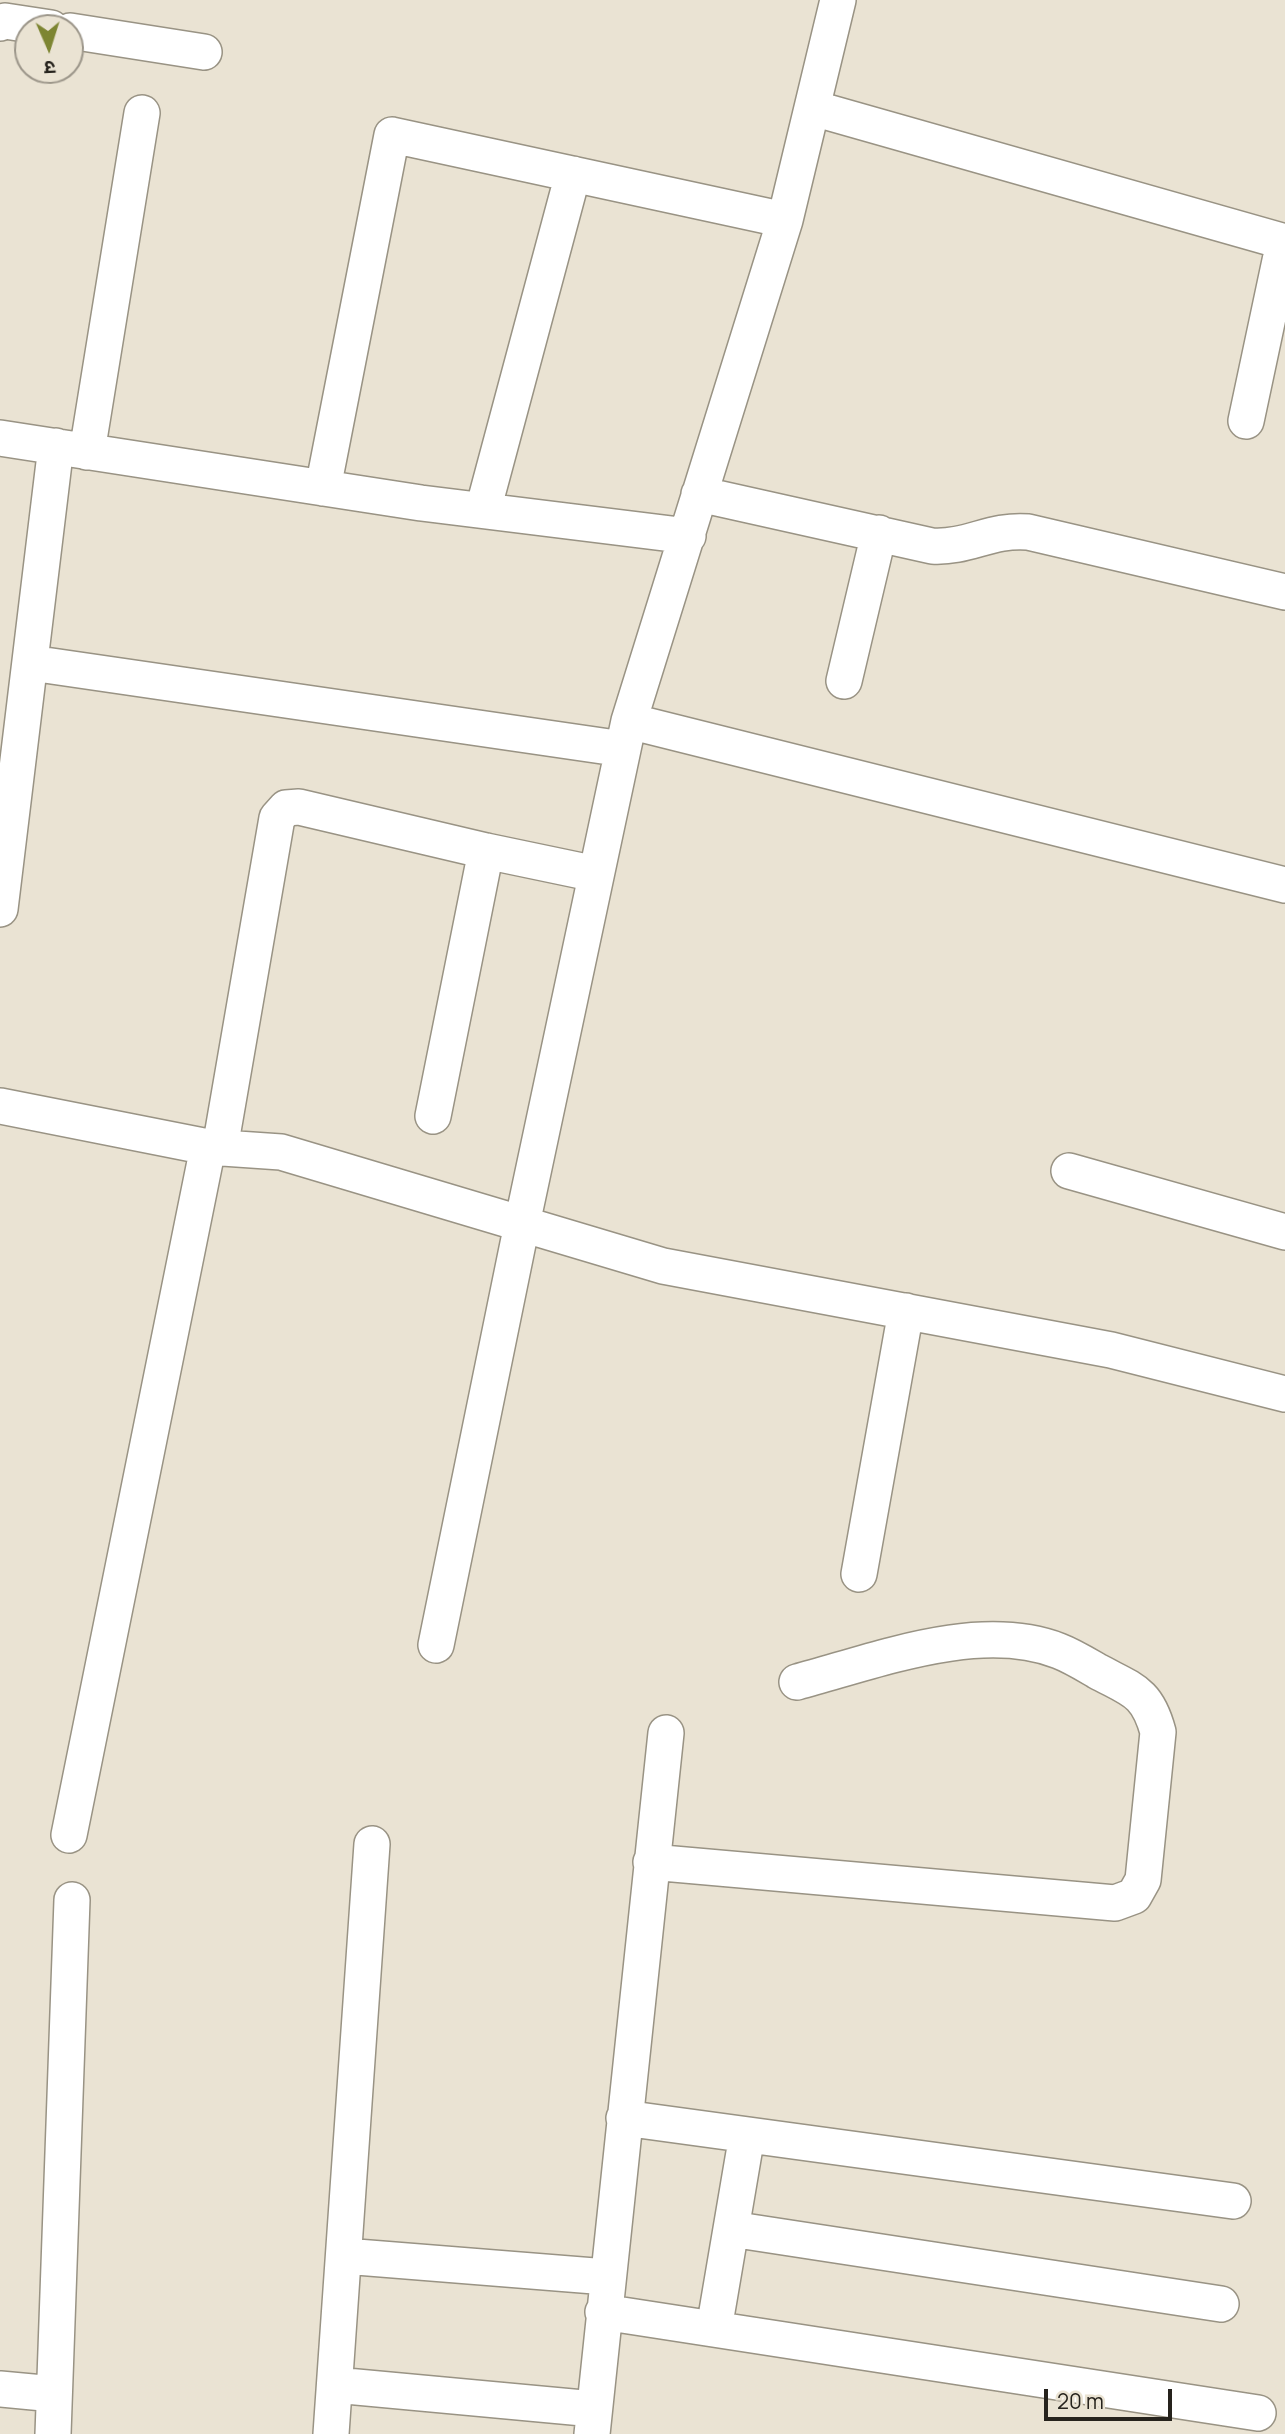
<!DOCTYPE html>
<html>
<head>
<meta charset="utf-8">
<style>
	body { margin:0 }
	#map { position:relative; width:1285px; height:2434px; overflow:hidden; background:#eae3d3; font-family:Manrope,"Noto Sans Devanagari",sans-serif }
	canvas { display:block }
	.north { position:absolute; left:14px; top:14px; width:70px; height:70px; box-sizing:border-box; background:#eae3d3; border:2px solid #9c968a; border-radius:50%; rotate:177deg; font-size:19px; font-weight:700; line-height:28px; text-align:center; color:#26231d }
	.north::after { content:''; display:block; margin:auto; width:24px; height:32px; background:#7d8532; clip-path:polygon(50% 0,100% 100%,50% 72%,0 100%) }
	.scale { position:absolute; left:1044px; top:2389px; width:128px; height:32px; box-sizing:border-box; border:4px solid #26231d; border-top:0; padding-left:9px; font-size:21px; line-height:24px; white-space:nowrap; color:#26231d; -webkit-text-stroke:5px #eae3d3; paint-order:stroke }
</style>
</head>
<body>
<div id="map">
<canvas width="1285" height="2434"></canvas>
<div class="north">उ</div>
<div class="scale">20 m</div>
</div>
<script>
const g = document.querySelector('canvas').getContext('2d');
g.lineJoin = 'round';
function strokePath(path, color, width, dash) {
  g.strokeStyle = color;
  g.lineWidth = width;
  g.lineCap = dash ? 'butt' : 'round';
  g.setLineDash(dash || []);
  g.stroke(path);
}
const minor = new Path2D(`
	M 0,23 L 5,21 L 51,28
	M 70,31 L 204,52
	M 813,108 L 1285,242
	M 1246,421 L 1284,242
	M 0,438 L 421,503 L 688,536
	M 87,452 L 142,113
	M 323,488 L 392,135 L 785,220
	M 699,494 L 932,546 C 969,548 990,529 1028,532 L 1285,592
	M 483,510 L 573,174
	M 31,663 L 623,749
	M 844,681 L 879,533
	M 629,721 L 1285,885
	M 0,909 L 56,446
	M 0,1106 L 208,1147 L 281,1152 L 663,1266 L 1111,1350 L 1285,1394
	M 433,1116 L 486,851
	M 220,1148 L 277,818 L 286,808 L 299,807 L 486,851 L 596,874
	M 1069,1171 L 1285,1232
	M 859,1574 L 906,1311
	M 436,1645 L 522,1224 L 629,721 L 785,220 L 838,0
	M 69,1835 L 208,1147
	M 651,1862 L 1115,1903 L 1134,1896 L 1143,1880 L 1158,1732 C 1147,1691 1132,1690 1097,1671 C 1085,1664 1072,1656 1059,1651 C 979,1620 876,1661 797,1682
	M 624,2118 L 1233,2201
	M 731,2229 L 1221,2304
	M 344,2256 L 607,2277
	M 603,2312 L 1258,2413
	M 714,2329 L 747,2135
	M 335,2385 L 594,2409
	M 0,2389 L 54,2394
	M 53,2434 L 72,1900
	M 331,2434 L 372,1844
	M 592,2434 L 666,1733`);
strokePath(minor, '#999384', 38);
strokePath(minor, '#fff', 35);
</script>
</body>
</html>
